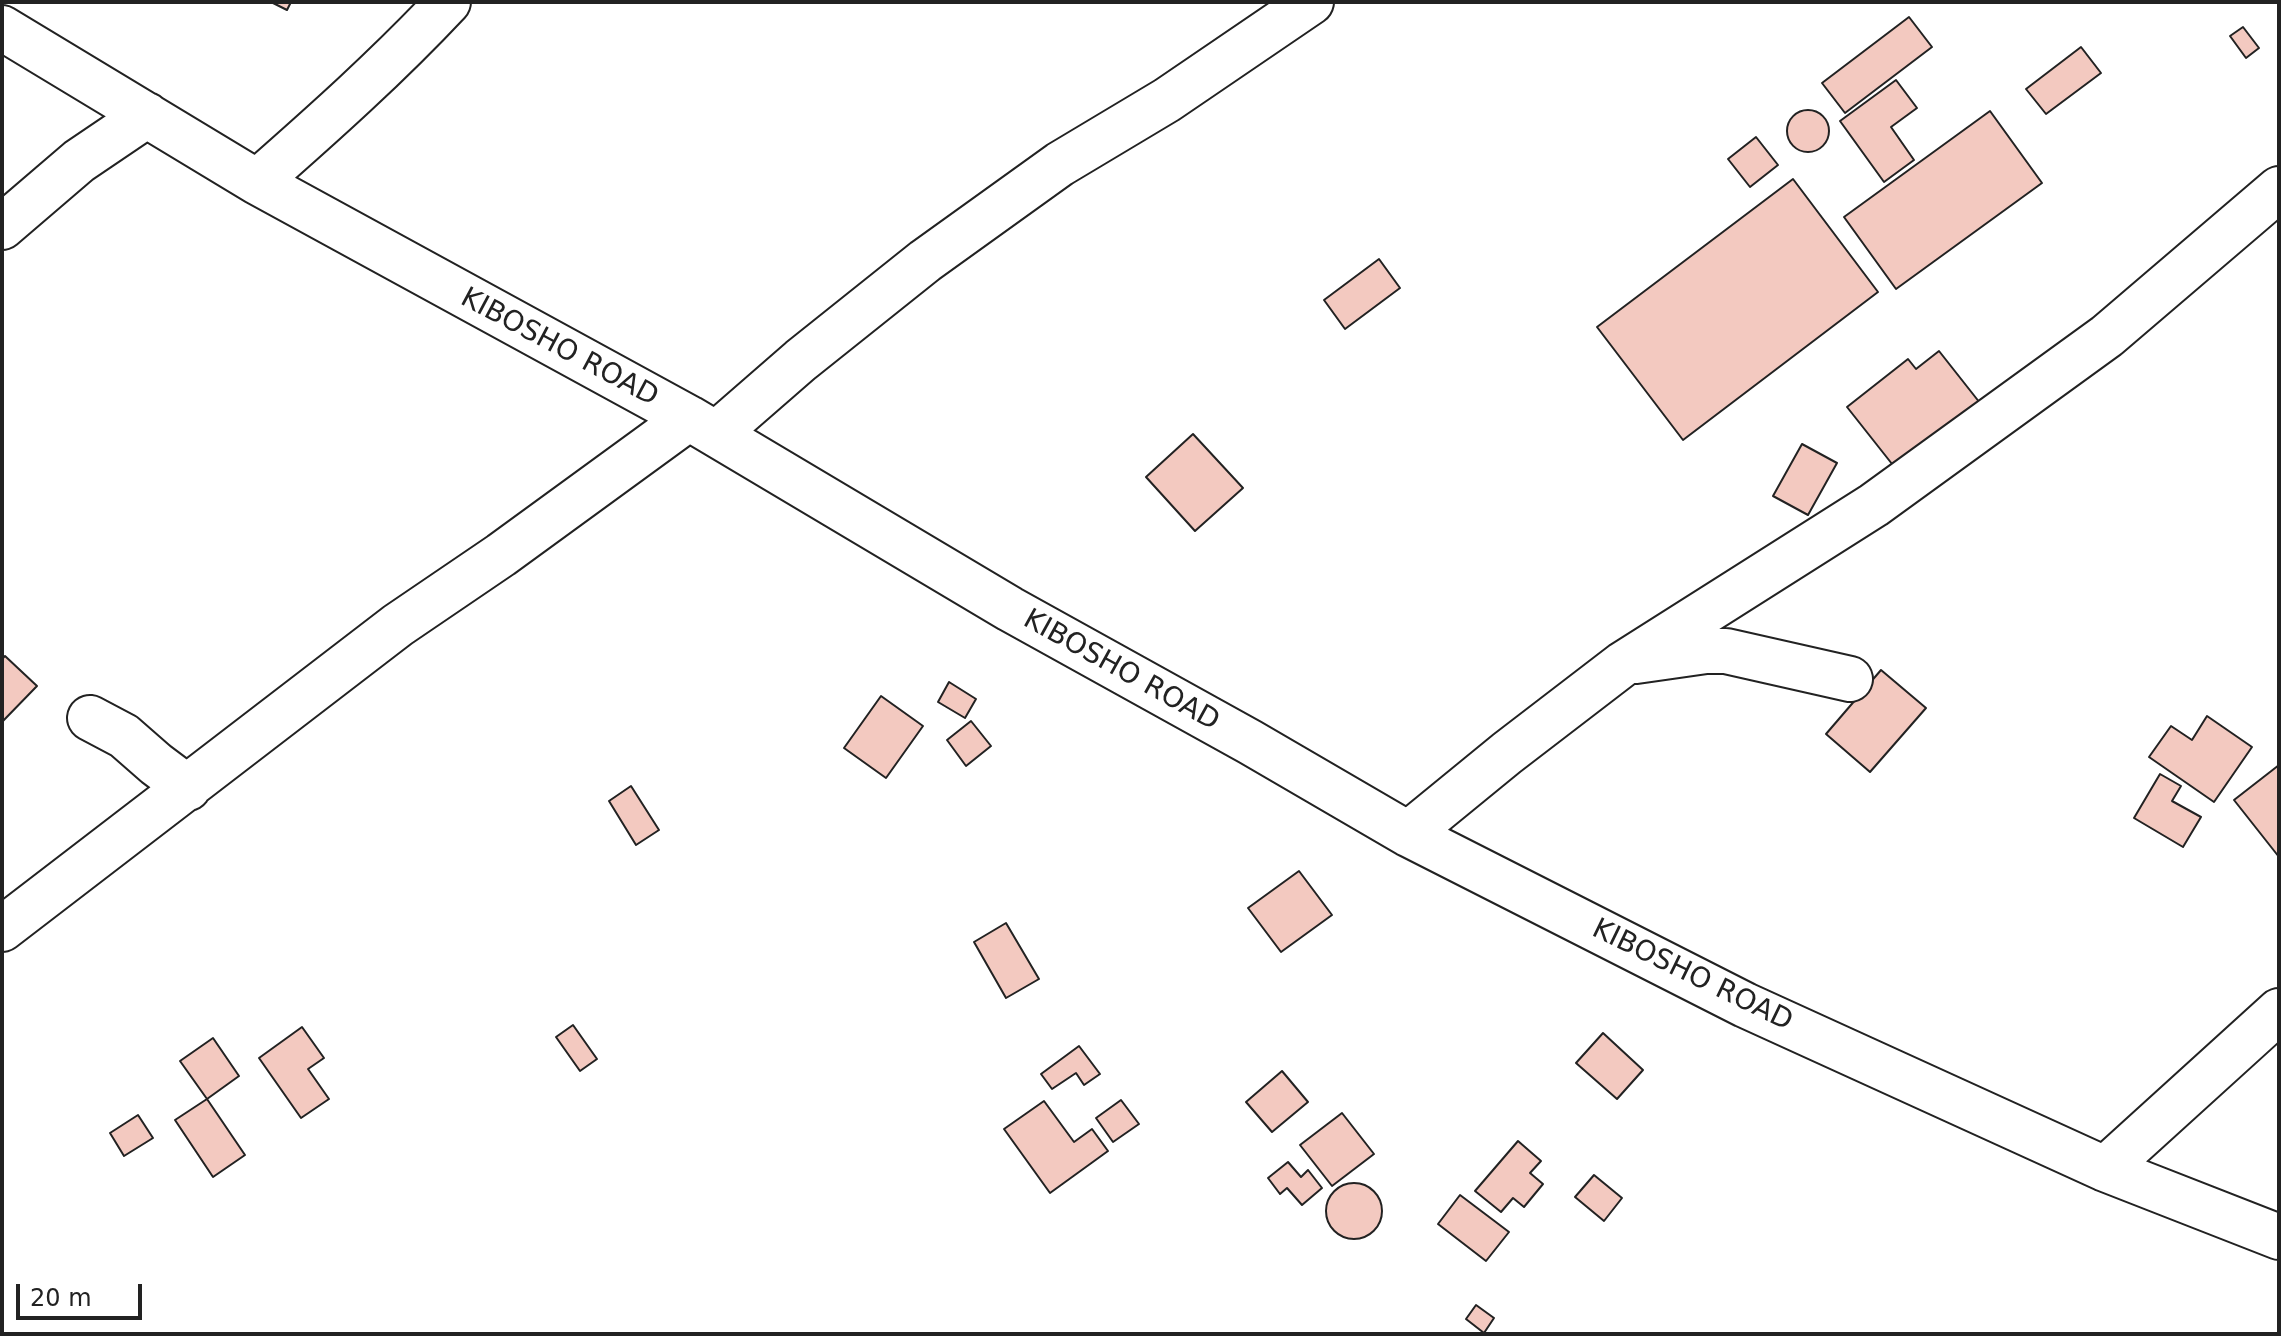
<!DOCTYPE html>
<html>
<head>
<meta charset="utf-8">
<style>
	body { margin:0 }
	#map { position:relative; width:2281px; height:1336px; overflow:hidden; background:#fff; font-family:"DejaVu Sans",sans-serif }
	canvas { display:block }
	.frame { position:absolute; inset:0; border:4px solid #222; pointer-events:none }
	.scale { position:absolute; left:16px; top:1284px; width:126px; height:36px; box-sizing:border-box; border:4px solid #222; border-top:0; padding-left:10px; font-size:24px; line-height:28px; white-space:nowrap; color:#222; -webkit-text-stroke:6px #fff; paint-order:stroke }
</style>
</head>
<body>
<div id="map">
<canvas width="2281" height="1336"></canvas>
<div class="frame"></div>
<div class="scale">20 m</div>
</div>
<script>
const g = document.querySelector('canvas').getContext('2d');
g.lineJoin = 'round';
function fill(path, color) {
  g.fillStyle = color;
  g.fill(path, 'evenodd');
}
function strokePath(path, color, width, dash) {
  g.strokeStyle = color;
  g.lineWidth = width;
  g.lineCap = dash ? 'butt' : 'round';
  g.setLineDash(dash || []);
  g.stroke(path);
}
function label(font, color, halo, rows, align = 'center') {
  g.font = font + ' "DejaVu Sans",sans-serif';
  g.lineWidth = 6;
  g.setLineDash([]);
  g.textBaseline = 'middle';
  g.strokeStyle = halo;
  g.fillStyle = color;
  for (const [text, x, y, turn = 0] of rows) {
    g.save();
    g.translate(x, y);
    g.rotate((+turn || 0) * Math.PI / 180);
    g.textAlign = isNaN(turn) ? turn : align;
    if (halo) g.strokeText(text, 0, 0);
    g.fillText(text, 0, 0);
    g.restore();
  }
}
const building = new Path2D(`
	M 271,2 L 291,2 L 287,10 Z
	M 1909,17 L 1932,47 L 1845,113 L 1822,83 Z
	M 2243,27 L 2259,48 L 2246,58 L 2230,36 Z
	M 2081,47 L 2101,73 L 2046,114 L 2026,89 Z
	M 1896,80 L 1917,108 L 1891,127 L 1914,160 L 1884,182 L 1840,121 Z
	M1787 131a21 21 0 1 1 42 0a21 21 0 1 1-42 0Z
	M 1990,111 L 2042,183 L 1896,289 L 1844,217 Z
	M 1756,137 L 1778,165 L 1750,187 L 1728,159 Z
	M 1793,179 L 1878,292 L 1683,440 L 1597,327 Z
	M 1379,259 L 1400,288 L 1345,329 L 1324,300 Z
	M 1939,351 L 1980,403 L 1896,469 L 1847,407 L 1908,359 L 1916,369 Z
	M 1193,434 L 1243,488 L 1195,531 L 1146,477 Z
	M 1802,444 L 1837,463 L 1808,515 L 1773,496 Z
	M 5,656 L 37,686 L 2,722 L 2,659 Z
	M 1881,670 L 1926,708 L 1870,772 L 1826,734 Z
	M 949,682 L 976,699 L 965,718 L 938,702 Z
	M 881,696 L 923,726 L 886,778 L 844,748 Z
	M 2207,716 L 2252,747 L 2214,802 L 2149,757 L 2171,726 L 2192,740 Z
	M 971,721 L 991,746 L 966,766 L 947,740 Z
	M 2279,765 L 2279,857 L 2234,800 Z
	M 2160,774 L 2181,786 L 2172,801 L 2201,817 L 2183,847 L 2134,818 Z
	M 631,786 L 659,830 L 636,845 L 609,801 Z
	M 1299,871 L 1332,915 L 1281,952 L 1248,908 Z
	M 1006,923 L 1039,979 L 1006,998 L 974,942 Z
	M 573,1025 L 597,1059 L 580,1071 L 556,1037 Z
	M 302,1027 L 324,1058 L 308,1069 L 329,1099 L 301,1118 L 259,1058 Z
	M 1603,1033 L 1643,1070 L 1617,1099 L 1576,1063 Z
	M 213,1038 L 239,1076 L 207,1099 L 180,1061 Z
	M 1079,1046 L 1100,1074 L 1084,1085 L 1076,1073 L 1052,1089 L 1041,1074 Z
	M 1282,1071 L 1308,1102 L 1272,1132 L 1246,1102 Z
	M 207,1099 L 245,1155 L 213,1177 L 175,1120 Z
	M 1121,1100 L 1139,1124 L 1113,1142 L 1096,1118 Z
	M 1044,1101 L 1074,1142 L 1092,1129 L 1108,1151 L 1050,1193 L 1004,1129 Z
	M 1342,1113 L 1374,1154 L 1332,1186 L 1300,1145 Z
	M 138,1115 L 153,1138 L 124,1156 L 110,1133 Z
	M 1518,1141 L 1541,1161 L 1530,1173 L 1543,1184 L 1524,1207 L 1513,1198 L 1501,1212 L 1475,1191 Z
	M 1288,1162 L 1301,1177 L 1308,1170 L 1322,1188 L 1302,1205 L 1287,1188 L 1280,1194 L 1268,1178 Z
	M 1594,1175 L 1622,1198 L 1604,1221 L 1575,1197 Z
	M1326 1211a28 28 0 1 1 56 0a28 28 0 1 1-56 0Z
	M 1460,1195 L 1509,1232 L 1486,1261 L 1438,1224 Z
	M 1476,1305 L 1494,1318 L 1484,1333 L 1466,1319 Z`);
const minor = new Path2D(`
	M 2,28 L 257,182 L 689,418 L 1010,609 L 1250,742 L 1408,834 L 1745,1005 L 2105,1169 L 2279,1237
	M 257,182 C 323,124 388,66 448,2
	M 2,227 L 79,161 L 147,115
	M 716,434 L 801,360 L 925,261 L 1060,164 L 1167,100 L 1311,2
	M 1636,661 L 1706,651 L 1726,651 L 1850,679
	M 90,718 L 124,736 L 156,764 L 188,788
	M 1408,834 L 1507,753 L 1623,664 L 1874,505 L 2107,336 L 2279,189
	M 2,929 L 398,625 L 501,555 L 689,418
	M 2105,1169 L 2279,1011`);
const streetNames = [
	["KIBOSHO ROAD",559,348,28],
	["KIBOSHO ROAD",1121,671,29],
	["KIBOSHO ROAD",1692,976,26]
];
fill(building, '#f3c9c0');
strokePath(building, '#222', 2);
strokePath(minor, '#222', 48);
strokePath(minor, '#fff', 44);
label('28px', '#222', '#fff', streetNames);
</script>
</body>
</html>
